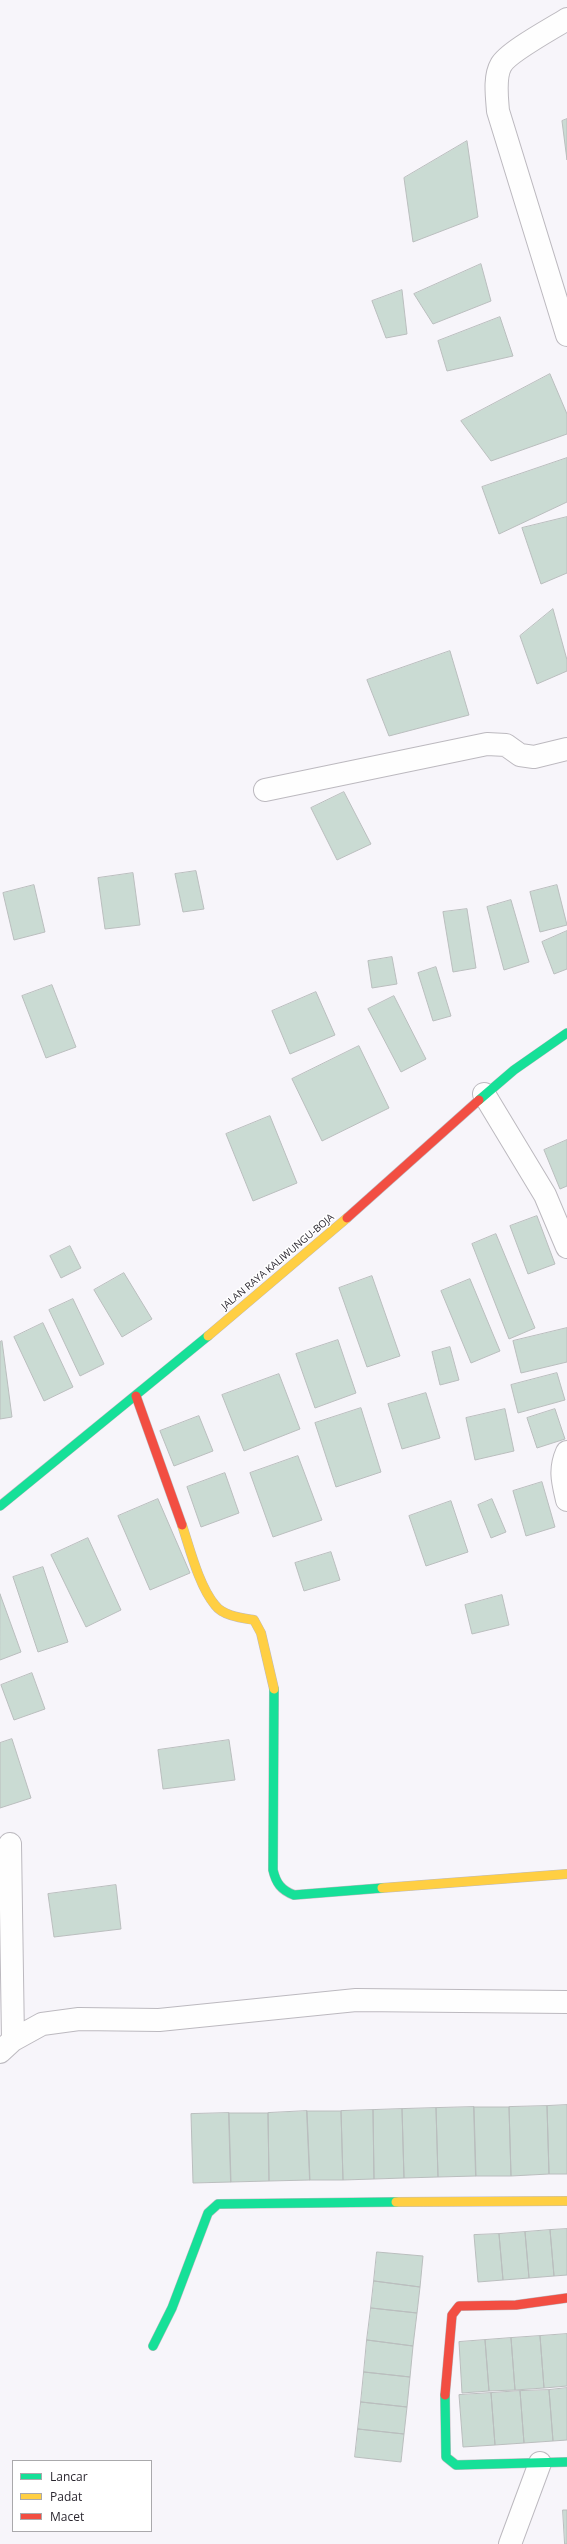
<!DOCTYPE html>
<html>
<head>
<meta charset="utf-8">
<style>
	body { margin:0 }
	#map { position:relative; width:567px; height:2544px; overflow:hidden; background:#f7f5fa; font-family:"Open Sans",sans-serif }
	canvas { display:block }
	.legend { position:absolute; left:12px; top:2460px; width:140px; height:72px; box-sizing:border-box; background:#fff; border:1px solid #aaa9ac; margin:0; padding:5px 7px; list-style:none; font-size:12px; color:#2b2730 }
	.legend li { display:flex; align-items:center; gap:8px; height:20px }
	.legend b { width:20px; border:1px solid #aaa9ac }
</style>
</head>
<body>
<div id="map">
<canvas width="567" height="2544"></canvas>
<ul class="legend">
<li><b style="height:5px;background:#16e098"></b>Lancar</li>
<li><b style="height:5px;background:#ffcf43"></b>Padat</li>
<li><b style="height:5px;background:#f24e42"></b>Macet</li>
</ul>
</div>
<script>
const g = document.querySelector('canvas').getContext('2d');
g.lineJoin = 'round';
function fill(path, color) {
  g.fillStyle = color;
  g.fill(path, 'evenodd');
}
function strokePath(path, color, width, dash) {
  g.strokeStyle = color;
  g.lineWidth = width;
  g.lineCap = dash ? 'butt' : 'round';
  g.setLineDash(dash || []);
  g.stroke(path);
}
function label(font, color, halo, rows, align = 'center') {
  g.font = font + ' "Open Sans",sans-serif';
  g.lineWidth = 3;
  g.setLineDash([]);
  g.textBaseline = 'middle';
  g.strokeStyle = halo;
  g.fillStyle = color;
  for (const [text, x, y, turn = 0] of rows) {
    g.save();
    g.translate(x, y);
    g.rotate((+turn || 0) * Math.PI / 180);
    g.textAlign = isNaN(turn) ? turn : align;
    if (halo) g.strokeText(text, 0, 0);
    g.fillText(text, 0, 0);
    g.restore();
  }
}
const building = new Path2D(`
	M 567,119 L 567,160 L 562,121 Z
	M 467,141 L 478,217 L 413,242 L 404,178 Z
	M 481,264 L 491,301 L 433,324 L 414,294 Z
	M 402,290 L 407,334 L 386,338 L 372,301 Z
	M 500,317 L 513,356 L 447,371 L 438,341 Z
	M 550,374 L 567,414 L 567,434 L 491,461 L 461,421 Z
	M 567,458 L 567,502 L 499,534 L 482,487 Z
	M 567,517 L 567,573 L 541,584 L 522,528 Z
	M 553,609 L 567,660 L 567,671 L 537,684 L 520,636 Z
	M 450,651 L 469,715 L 389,736 L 367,680 Z
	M 344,792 L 371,844 L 337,860 L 311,808 Z
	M 196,871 L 204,909 L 183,912 L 175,874 Z
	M 133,873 L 140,925 L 105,929 L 98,878 Z
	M 34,885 L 45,932 L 14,940 L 3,893 Z
	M 557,885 L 567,925 L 540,932 L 530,892 Z
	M 511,900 L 529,962 L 504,970 L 487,907 Z
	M 467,909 L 476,968 L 453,972 L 443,912 Z
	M 567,931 L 567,969 L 554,974 L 542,942 Z
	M 392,957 L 397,984 L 372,988 L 368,961 Z
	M 436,967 L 451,1016 L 433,1021 L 418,973 Z
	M 52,985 L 76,1047 L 46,1058 L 22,996 Z
	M 316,992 L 335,1035 L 290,1054 L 272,1011 Z
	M 394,996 L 426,1059 L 401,1072 L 368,1009 Z
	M 359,1046 L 389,1108 L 322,1141 L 292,1079 Z
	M 270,1116 L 297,1183 L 253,1201 L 226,1134 Z
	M 567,1140 L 567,1186 L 560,1189 L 544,1150 Z
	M 537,1216 L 555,1264 L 528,1274 L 510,1226 Z
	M 496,1234 L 535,1328 L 509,1339 L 472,1244 Z
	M 70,1246 L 81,1268 L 61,1278 L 50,1256 Z
	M 124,1273 L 152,1319 L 122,1337 L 94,1290 Z
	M 372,1276 L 400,1356 L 367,1367 L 339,1288 Z
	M 470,1279 L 500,1351 L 471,1363 L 441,1291 Z
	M 73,1299 L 104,1364 L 80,1376 L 49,1310 Z
	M 43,1323 L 73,1387 L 44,1401 L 14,1337 Z
	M 567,1328 L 567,1362 L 521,1373 L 513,1341 Z
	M 338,1340 L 356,1393 L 315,1408 L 296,1354 Z
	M 2,1341 L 12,1417 L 0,1419 L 0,1342 Z
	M 450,1347 L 459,1380 L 440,1385 L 432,1352 Z
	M 557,1373 L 565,1400 L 518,1413 L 511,1385 Z
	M 279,1374 L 300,1429 L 244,1451 L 222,1395 Z
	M 426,1393 L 440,1438 L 402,1449 L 388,1404 Z
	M 361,1408 L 381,1472 L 336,1487 L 315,1423 Z
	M 505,1409 L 514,1451 L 475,1460 L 466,1418 Z
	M 555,1409 L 565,1439 L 537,1448 L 527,1418 Z
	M 199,1416 L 213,1451 L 174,1466 L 160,1431 Z
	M 298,1456 L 322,1520 L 273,1537 L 250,1473 Z
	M 225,1473 L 239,1513 L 201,1527 L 187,1487 Z
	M 542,1482 L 555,1527 L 526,1536 L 513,1491 Z
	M 158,1499 L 190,1573 L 150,1590 L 118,1516 Z
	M 492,1499 L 506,1532 L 491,1538 L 478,1505 Z
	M 451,1501 L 468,1552 L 426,1566 L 409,1516 Z
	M 88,1538 L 121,1610 L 86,1627 L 51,1555 Z
	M 331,1552 L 340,1580 L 304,1591 L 295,1563 Z
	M 43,1567 L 68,1642 L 38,1652 L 13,1577 Z
	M 0,1594 L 21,1652 L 0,1660 Z
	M 502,1595 L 509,1625 L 472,1634 L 465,1605 Z
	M 32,1673 L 45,1709 L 14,1720 L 1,1685 Z
	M 12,1739 L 31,1798 L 0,1808 L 0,1743 Z
	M 229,1740 L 235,1780 L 163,1789 L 158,1750 Z
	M 116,1885 L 121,1929 L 54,1937 L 48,1894 Z
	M 567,2105 L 567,2174 L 549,2174 L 547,2106 Z
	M 547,2106 L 549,2174 L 511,2176 L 509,2107 Z
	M 474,2107 L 476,2176 L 438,2177 L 436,2108 Z
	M 474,2107 L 509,2107 L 511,2176 L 476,2176 Z
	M 436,2108 L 438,2177 L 404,2178 L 402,2109 Z
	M 402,2109 L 404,2178 L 374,2179 L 373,2110 Z
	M 373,2110 L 374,2179 L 343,2180 L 341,2111 Z
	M 307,2111 L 310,2180 L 269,2181 L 268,2113 Z
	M 307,2111 L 341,2111 L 343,2180 L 310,2180 Z
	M 229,2113 L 268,2113 L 269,2181 L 231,2182 Z
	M 229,2113 L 231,2182 L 193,2183 L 191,2114 Z
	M 567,2229 L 567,2275 L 554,2276 L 550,2230 Z
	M 550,2230 L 554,2276 L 529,2278 L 525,2232 Z
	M 525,2232 L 529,2278 L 503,2280 L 499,2234 Z
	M 499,2234 L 503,2280 L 478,2282 L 474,2235 Z
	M 377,2252 L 423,2256 L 420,2287 L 374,2281 Z
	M 374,2281 L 420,2287 L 417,2313 L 371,2308 Z
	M 371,2308 L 417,2313 L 413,2346 L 367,2340 Z
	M 567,2334 L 567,2386 L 544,2388 L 540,2336 Z
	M 540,2336 L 544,2388 L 515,2390 L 511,2338 Z
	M 511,2338 L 515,2390 L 489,2391 L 485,2340 Z
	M 367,2340 L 413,2346 L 410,2377 L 364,2372 Z
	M 485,2340 L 489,2391 L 462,2393 L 459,2342 Z
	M 364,2372 L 410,2377 L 407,2407 L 361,2402 Z
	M 567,2388 L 567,2440 L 553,2441 L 549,2390 Z
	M 549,2390 L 553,2441 L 524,2443 L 520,2391 Z
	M 520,2391 L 524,2443 L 495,2445 L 491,2393 Z
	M 491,2393 L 495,2445 L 463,2447 L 459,2395 Z
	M 361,2402 L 407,2407 L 404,2434 L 358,2429 Z
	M 358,2429 L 404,2434 L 401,2462 L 355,2457 Z
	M 563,2510 L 567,2510 L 567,2544 L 565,2544 Z`);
const street = new Path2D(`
	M 567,19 C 553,28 508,52 501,65 C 494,77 497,97 498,111 L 567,335
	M 265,790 L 487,744 L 506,745 L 520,755 L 534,757 L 567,749
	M 484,1094 L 545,1195 L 567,1247
	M 567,1452 C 559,1470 563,1482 567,1500
	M 10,1844 L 13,2040
	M 0,2052 L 13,2040 L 42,2024 L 79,2019 L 159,2020 L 356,2000 L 567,2002
	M 510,2544 L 540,2463`);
const fast = new Path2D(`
	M 479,1100 L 514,1070 L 567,1033
	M 0,1506 L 208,1336
	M 274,1689 L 273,1870 C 276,1883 281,1890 294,1895 L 382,1888
	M 153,2346 L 172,2308 L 208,2213 L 218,2204 L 396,2202
	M 445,2395 L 446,2457 L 456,2465 L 567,2462`);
const slow = new Path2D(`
	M 208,1336 L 347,1218
	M 182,1525 C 190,1549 199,1586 215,1605 C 223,1616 242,1618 254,1620 L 261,1633 L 274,1689
	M 382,1888 L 567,1874
	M 396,2202 L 567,2201`);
const jam = new Path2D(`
	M 347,1218 L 479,1100
	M 136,1396 L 182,1525
	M 445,2395 L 452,2315 L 459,2306 L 516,2305 L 567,2298`);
const streetNames = [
	["JALAN RAYA KALIWUNGU-BOJA",278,1262,-40]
];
fill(building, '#cadbd3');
strokePath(building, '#babebe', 1);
strokePath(street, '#bcb9bf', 24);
strokePath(fast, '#bcb9bf', 10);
strokePath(slow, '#bcb9bf', 10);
strokePath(jam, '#bcb9bf', 10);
strokePath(street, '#fefefe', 22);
strokePath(fast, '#16e098', 9);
strokePath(slow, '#ffcf43', 9);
strokePath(jam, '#f24e42', 9);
label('10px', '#2b2730', '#fff', streetNames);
</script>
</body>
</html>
